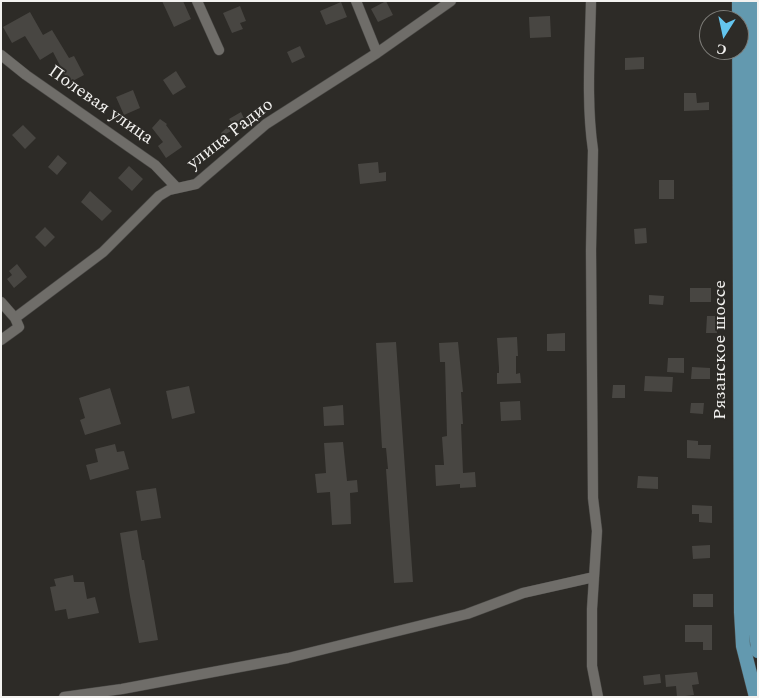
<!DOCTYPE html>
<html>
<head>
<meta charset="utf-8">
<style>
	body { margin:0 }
	#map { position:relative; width:759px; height:698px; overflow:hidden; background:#2d2b27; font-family:Spectral,serif }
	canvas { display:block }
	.frame { position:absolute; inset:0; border:2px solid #f3f2f0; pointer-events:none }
	.north { position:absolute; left:699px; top:10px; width:50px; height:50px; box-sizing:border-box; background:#2d2b27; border:1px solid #7c7b77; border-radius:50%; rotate:190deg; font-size:14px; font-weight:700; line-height:20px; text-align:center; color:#f3f2f0 }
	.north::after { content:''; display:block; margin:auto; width:18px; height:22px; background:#64c5ee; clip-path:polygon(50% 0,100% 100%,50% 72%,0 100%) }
</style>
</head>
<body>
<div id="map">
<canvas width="759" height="698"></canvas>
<div class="frame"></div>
<div class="north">С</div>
</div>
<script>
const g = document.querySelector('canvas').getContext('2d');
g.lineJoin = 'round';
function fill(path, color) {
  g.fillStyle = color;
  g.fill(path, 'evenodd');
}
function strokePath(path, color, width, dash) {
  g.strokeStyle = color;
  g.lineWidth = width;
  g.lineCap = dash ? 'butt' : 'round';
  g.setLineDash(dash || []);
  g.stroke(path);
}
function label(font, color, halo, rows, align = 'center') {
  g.font = font + ' Spectral,serif';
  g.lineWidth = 4;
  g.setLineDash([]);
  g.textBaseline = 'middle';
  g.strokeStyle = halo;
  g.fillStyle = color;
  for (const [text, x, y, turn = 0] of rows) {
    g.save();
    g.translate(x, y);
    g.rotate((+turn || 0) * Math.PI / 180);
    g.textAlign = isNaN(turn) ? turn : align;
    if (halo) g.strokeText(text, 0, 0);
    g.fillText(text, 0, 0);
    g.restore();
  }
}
const building = new Path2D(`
	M 162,1 L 183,1 L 191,19 L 174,27 Z
	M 386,1 L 393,15 L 378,22 L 371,9 Z
	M 341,2 L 347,17 L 326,25 L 320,11 Z
	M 240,6 L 246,21 L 240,23 L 243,29 L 232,33 L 223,13 Z
	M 30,12 L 43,35 L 52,30 L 69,58 L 74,56 L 84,75 L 69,83 L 53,52 L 40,60 L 25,36 L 12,43 L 3,27 Z
	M 550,16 L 551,37 L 530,38 L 529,17 Z
	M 300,46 L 305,57 L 292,63 L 287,52 Z
	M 644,57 L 644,69 L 625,70 L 625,58 Z
	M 176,71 L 186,87 L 173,95 L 163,80 Z
	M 133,90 L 140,108 L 124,115 L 116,97 Z
	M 684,93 L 696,93 L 697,103 L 709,102 L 709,110 L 684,111 Z
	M 241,112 L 246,123 L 222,136 L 221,133 L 232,123 L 229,119 Z
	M 160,119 L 167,124 L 166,125 L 182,147 L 166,158 L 158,146 L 163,142 L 152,128 Z
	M 23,125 L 36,138 L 25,149 L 12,135 Z
	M 58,155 L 67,163 L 57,175 L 48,167 Z
	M 378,162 L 379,173 L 386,172 L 386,181 L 360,184 L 358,164 Z
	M 129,166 L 143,179 L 132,191 L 118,178 Z
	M 659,180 L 674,180 L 674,199 L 659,199 Z
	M 90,191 L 112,211 L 102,221 L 81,202 Z
	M 45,227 L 55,237 L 45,247 L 35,237 Z
	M 646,228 L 647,243 L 635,244 L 634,229 Z
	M 17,264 L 27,277 L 14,288 L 7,279 L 12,275 L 9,271 Z
	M 690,288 L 711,288 L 711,302 L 690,302 Z
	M 649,295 L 664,296 L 663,305 L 649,304 Z
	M 707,316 L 717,316 L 717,333 L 706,333 Z
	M 565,333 L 565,351 L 547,351 L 547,334 Z
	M 517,337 L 518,356 L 516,356 L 516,374 L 520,373 L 521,383 L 497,384 L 497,373 L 499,373 L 499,368 L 497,338 Z
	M 396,342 L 413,582 L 394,583 L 386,469 L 388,469 L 386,448 L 382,448 L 376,343 Z
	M 458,342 L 463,392 L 461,392 L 463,424 L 461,424 L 463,473 L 475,472 L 476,487 L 460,488 L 460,484 L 436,486 L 435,465 L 444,465 L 442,437 L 447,436 L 445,362 L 440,362 L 439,343 Z
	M 668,358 L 684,358 L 684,373 L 667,372 Z
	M 692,367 L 710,368 L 710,379 L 691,379 Z
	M 645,376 L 673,377 L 672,392 L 644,391 Z
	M 613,385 L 625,385 L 625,398 L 612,398 Z
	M 189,386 L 195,413 L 172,419 L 166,391 Z
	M 110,388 L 121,424 L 85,435 L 80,420 L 85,418 L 79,398 Z
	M 520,401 L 521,420 L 501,421 L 500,402 Z
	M 691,403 L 704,403 L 703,414 L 690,413 Z
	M 343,405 L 344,425 L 324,426 L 323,407 Z
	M 687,440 L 698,441 L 698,445 L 711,445 L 710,459 L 687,458 Z
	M 343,442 L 347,481 L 357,480 L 358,492 L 350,493 L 351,524 L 332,525 L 330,492 L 317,493 L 315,474 L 326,473 L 324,443 Z
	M 115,444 L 117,452 L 124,451 L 129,469 L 90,480 L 86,465 L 98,462 L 95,449 Z
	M 638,476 L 658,477 L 658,489 L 637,488 Z
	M 156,488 L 161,518 L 141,521 L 136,491 Z
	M 692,505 L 712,506 L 712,523 L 699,522 L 699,514 L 692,514 Z
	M 137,530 L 142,560 L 144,560 L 158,640 L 139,643 L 130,596 L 120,533 Z
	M 710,545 L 710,558 L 693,559 L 692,546 Z
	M 73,575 L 74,582 L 84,582 L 87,599 L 95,597 L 99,613 L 68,619 L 66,609 L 55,611 L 50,587 L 56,586 L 54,579 Z
	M 693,594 L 713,594 L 713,607 L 693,607 Z
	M 685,625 L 712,625 L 712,650 L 703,650 L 703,642 L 685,642 Z
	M 697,672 L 699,684 L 692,685 L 694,695 L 677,697 L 676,686 L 666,687 L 665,675 Z
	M 660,674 L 661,683 L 644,685 L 643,676 Z`);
const minor = new Path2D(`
	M 197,1 L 219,50
	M 356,1 L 377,53
	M 591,1 C 590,50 586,102 593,150 L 591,250 L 593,498 L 597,531 L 592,609 L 592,666 L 598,697
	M 1,55 L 26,75 L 155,165 L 177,188
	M 1,302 L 15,318 L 19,327 L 1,340
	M 15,318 L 103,252 L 159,196 L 169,190 L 196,184 L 266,124 L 377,53 L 451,1
	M 64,697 L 122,689 L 288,658 L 467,614 L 523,593 L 594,577`);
const primary = new Path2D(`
	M 739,1 L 741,612 L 743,646 L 756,697
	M 751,1 L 750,421 L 754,610 L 758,651`);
const streetNames = [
	["Полевая улица",100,106,35],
	["улица Радио",231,135,-38],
	["Рязанское шоссе",721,350,-90]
];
fill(building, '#484642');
strokePath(minor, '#4a4946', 11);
strokePath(primary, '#4a4946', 15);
strokePath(minor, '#6f6d69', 10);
strokePath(primary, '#6399af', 14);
label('18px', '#f3f2f0', '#2d2b27', streetNames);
</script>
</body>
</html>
